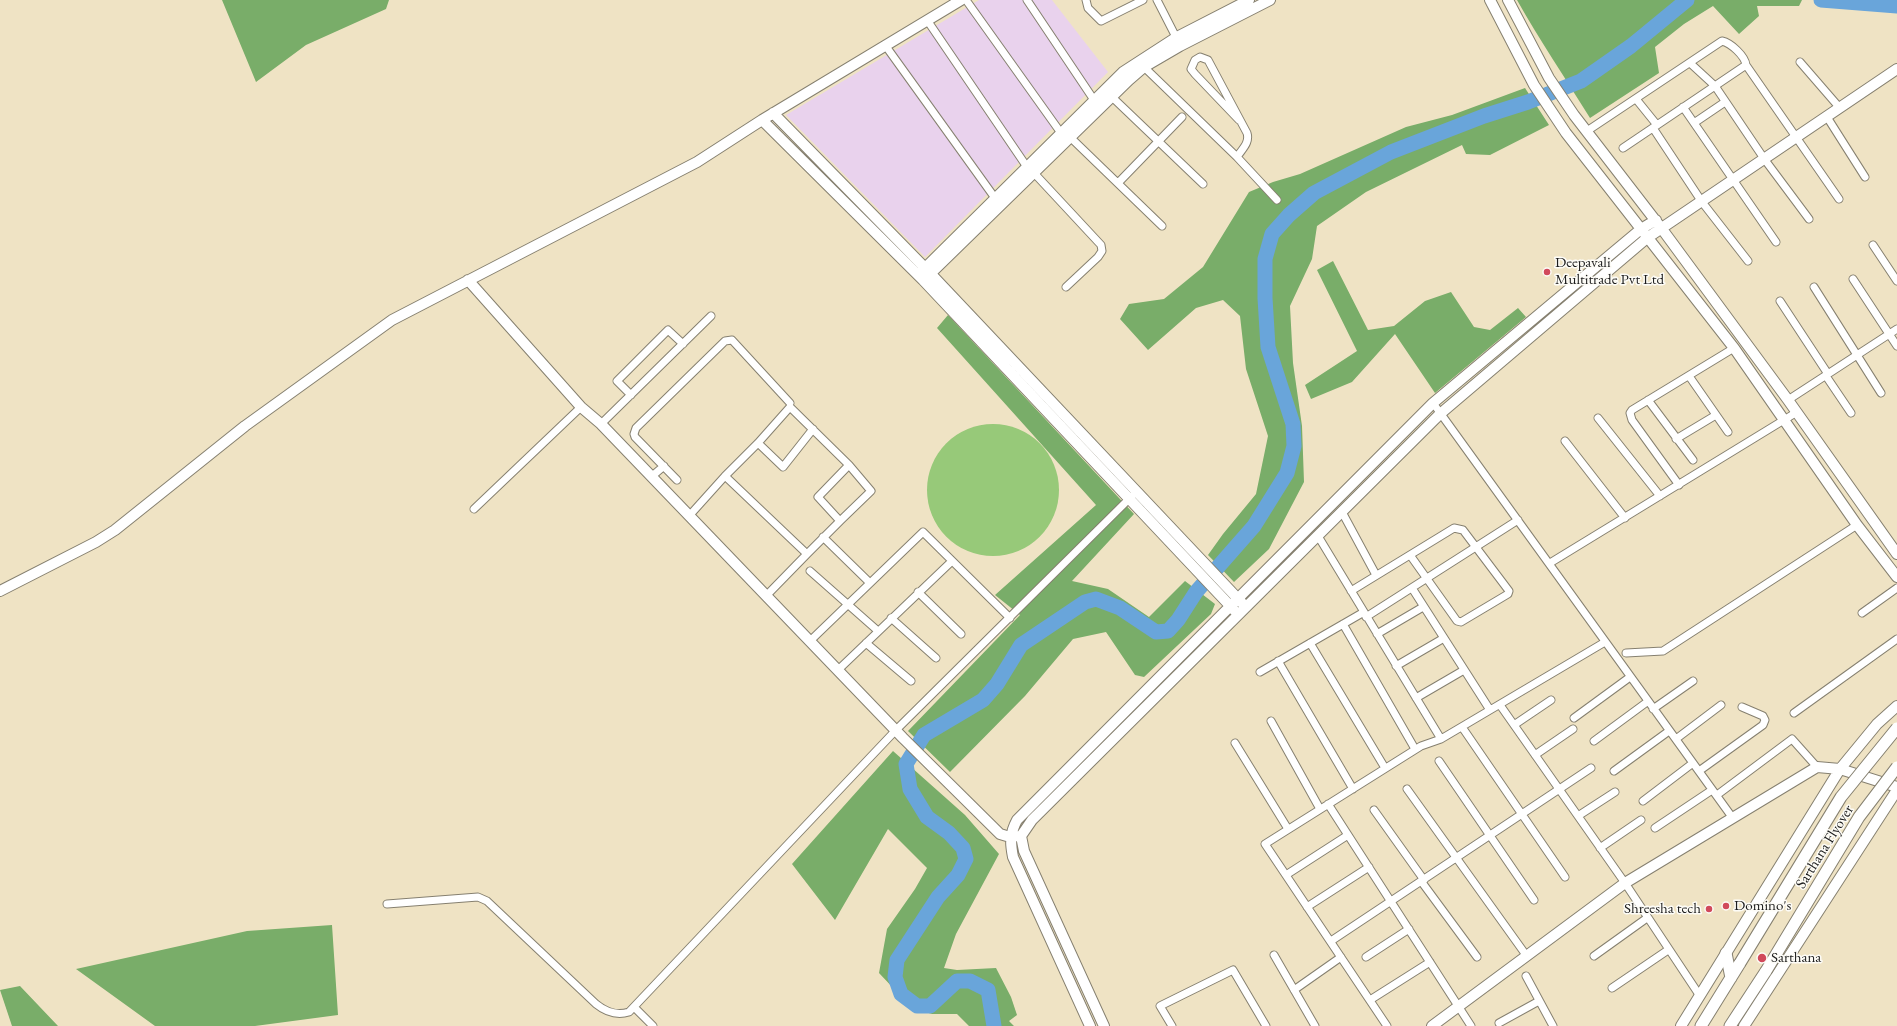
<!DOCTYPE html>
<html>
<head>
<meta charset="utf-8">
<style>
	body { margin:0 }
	canvas { display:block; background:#efe3c4 }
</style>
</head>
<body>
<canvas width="1897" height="1026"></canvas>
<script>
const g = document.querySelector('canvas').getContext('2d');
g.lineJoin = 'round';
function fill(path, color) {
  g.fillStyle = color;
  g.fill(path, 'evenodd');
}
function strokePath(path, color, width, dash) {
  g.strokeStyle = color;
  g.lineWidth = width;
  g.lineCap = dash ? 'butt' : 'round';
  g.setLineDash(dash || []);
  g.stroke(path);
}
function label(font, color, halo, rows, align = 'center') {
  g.font = font + ' "EB Garamond",serif';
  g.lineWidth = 3;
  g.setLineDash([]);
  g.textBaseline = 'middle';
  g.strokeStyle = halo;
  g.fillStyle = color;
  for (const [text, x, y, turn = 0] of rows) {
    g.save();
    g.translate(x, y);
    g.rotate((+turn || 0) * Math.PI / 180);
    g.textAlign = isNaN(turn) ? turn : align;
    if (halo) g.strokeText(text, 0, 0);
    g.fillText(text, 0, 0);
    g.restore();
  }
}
const built = new Path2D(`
	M 979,0 L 1052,0 L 1108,72 L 925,257 L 786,115 Z`);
const green = new Path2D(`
	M927 490a66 66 0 1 1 132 0a66 66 0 1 1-132 0Z`);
const forest = new Path2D(`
	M 222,0 L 389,0 L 386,9 L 306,45 L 256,82 Z
	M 1517,0 L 1802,0 L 1799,6 L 1757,6 L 1759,16 L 1739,34 L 1713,6 L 1684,24 L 1655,47 L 1659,73 L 1590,118 C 1566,79 1540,41 1517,0 Z
	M 1525,88 L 1549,125 L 1490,155 L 1466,154 L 1462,145 L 1366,192 L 1317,226 L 1312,259 L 1290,306 L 1293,363 L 1302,426 L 1304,482 L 1269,549 L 1234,582 L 1208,555 L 1223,534 L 1256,494 L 1268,436 L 1246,369 L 1240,316 L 1223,300 L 1196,308 L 1148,350 L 1120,319 L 1129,304 L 1164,299 L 1203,267 L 1249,192 L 1273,182 L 1300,174 L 1406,127 L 1452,115 Z
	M 1333,261 L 1368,330 L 1394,326 L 1425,301 L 1451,292 L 1474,327 L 1490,330 L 1518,308 L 1526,317 L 1435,393 L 1395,334 L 1352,382 L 1311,399 L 1305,385 L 1357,351 L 1317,270 Z
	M 948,315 L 1134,514 L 1072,581 L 1108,589 L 1149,617 L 1185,581 L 1215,604 L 1211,614 L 1144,677 L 1135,675 L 1106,632 L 1073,639 L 1025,696 L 950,772 L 908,731 L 1020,615 L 995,595 L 1096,505 L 937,328 Z
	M 893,751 L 965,815 L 999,854 L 956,934 L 944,968 L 957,970 L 996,968 L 1011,997 L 1017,1015 L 1009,1021 L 1014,1026 L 969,1026 L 957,1014 L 932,1014 L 912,1008 L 879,973 L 887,929 L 915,889 L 927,868 L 888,829 L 835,920 L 792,864 Z
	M 332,925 L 338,1015 L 255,1026 L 155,1026 L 76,969 L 247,931 Z
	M 20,986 L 58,1026 L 12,1026 L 0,990 Z`);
const river = new Path2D(`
	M 1821,0 L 1897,6
	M 994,1026 L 988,990 L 970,981 L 957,981 L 930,1006 L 917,1006 L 901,994 L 895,977 L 897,960 L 938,897 L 958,875 L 966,859 L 963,848 L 949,833 L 927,817 L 910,789 L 906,764 L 924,735 L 983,700 L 997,684 L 1021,645 L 1085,602 L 1096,599 L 1120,608 L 1156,632 L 1168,631 L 1178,620 L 1196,592 L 1254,526 L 1287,473 L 1294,446 L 1293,424 L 1268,347 L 1265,298 L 1265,259 L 1272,234 L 1289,215 L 1314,193 L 1391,152 L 1484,116 L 1528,102 L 1581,81 L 1631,46 L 1687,0`);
const street = new Path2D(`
	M 966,0 L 1061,133
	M 1027,0 L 1094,100
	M 1086,0 L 1088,8 L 1101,21 L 1143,0
	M 1157,0 L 1178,41
	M 927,20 L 1027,167
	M 885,45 L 995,198
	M 1800,62 L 1839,107
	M 1690,63 L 1715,86 L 1765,160 L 1809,219
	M 1746,65 L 1839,199
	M 1144,67 L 1237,157 L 1277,200
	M 1112,97 L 1203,184
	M 1636,99 L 1657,125
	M 1683,107 L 1776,242
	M 1827,117 L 1865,177
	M 1694,123 L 1725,102
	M 1653,128 L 1702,202 L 1748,261
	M 1587,131 L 1722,41 C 1731,43 1745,56 1746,65 L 1623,148
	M 1070,137 L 1162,226
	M 1237,157 C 1242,149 1250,143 1247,133 L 1208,60 L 1200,57 L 1195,60 L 1191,69 L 1195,74 L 1239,120
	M 1034,173 L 1101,245 L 1102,251 L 1098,257 L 1066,287
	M 1118,183 L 1182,117
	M 1873,245 L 1897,281
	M 1853,279 L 1897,346
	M 1814,287 L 1881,393
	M 1780,301 L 1828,374
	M 1689,376 L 1728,432
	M 1826,376 L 1851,413
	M 631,395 L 617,381 L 668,330 L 683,344
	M 1648,400 L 1693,460
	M 1788,400 L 1897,329
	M 1433,403 L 1732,817
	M 1598,418 L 1660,496
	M 601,424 L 711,316
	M 1676,439 L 1716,415
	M 1565,441 L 1625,518
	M 758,443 L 783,467 L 813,429
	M 651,477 L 664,466
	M 677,480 L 635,437 L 634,434 L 636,428 L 725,341 L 732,340 L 790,403
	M 1679,485 L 1632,420 L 1630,413 L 1632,410 L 1734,348
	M 474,509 L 581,407
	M 1342,512 L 1376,575
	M 689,516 L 725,476
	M 1318,536 L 1441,739
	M 823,537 L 870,583
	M 807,554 L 840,521
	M 1550,563 L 1797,412
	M 810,571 L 878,631
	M 1412,588 L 1490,710
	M 1351,591 L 1454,528 L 1463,530 L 1509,591 L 1508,594 L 1461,622 L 1457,621 L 1410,555
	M 918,592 L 961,634
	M 766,596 L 807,554 L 725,476 L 758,443 L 790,407 L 849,465 L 871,491 L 840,521 L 818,497 L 849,465
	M 1862,613 L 1897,588
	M 1366,617 L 1518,520
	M 891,618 L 936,658
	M 1343,624 L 1415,749
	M 1377,634 L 1423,607
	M 810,641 L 923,532 L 1010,618
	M 866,643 L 911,681
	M 1310,643 L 1385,768
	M 1626,653 L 1663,651 L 1857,525
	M 1278,661 L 1353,789
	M 1396,666 L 1444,638
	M 838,670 L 952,561
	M 1260,672 L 1364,612
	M 1416,698 L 1464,670
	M 1500,705 L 1625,883 L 1700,996
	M 1653,709 L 1693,681
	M 1794,713 L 1897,639
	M 1574,718 L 1630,677
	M 1271,721 L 1320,809
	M 1514,725 L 1551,700
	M 1462,727 L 1565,877
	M 1676,739 L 1721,705
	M 1594,741 L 1647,702
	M 1235,743 L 1288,829
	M 1535,755 L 1573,729
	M 1439,761 L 1534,900
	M 1614,771 L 1669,731
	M 1699,771 L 1763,725 L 1765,720 L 1763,716 L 1742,707
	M 1407,789 L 1526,955
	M 1717,795 L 1792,739 L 1817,767
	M 1643,801 L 1693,763
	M 1328,804 L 1471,1026
	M 1374,810 L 1424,880
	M 1578,816 L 1615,792
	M 1655,828 L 1712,790
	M 1600,848 L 1641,820
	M 1286,875 L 1348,835
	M 1421,881 L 1477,957
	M 387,904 L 478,897 L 487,901 L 596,1004 C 606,1012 616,1016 629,1012 L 896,730 L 1132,496
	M 1307,907 L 1369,867
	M 1331,941 L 1591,768
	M 1274,955 L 1315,1026
	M 1594,956 L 1647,918
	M 1366,957 L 1409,929
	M 1526,976 L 1553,1026
	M 1612,988 L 1668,950
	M 1294,990 L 1341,957
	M 1370,1000 L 1430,962
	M 634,1007 L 653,1026
	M 1499,1023 L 1539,1001
	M 1172,1026 L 1160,1006 L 1233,970 L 1266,1026
	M 1387,1026 L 1265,844 L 1421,746 L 1441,739 L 1605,642`);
const secondary = new Path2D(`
	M 1490,0 L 1534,85 L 1566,133 L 1734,348 L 1857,525 L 1897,577
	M 1508,0 L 1549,78 L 1574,115 L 1662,229 L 1788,400 L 1897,554
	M 773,113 L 930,273 L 1242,603
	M 762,120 L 923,280 L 1235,611
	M 921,272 L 1123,72 L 1177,37 L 1249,0
	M 926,278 L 1129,80 L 1144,67 L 1180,46 L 1270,0
	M 468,280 L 581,407 L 601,424 L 903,738 L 1000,834 L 1010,837 L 1017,836
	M 0,591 L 96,542 L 115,530 L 245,426 L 392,320 L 697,162 L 762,120 L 961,0
	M 1090,1026 L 1013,857 C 1010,842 1010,833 1017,820 L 1433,403 L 1641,229 L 1656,220
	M 1104,1026 L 1024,851 L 1021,836 L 1032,820 L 1440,414 L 1647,238 L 1897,69
	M 1432,1026 L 1625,883 L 1817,767 L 1840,769 L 1897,787
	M 1681,1026 L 1840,769 L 1877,724 L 1897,706
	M 1744,1026 L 1897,790`);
const primary = new Path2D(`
	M 1726,953 L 1731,978
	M 1701,1026 L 1740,963
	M 1730,1026 L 1766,971`);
const primaryBridge = new Path2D(`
	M 1740,963 L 1841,797 L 1897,728
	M 1766,971 L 1859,817 L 1897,767`);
const markers = [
	[1547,272,4,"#d1495b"],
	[1726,906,4,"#d1495b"],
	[1709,909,4,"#d1495b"],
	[1762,958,5,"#d1495b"]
];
const poiNames = [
	["Deepavali",1555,263],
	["Multitrade Pvt Ltd",1555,280],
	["Domino's",1734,906],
	["Shreesha tech",1701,909,"right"],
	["Sarthana",1771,958]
];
const streetNames = [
	["Sarthana Flyover",1825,847,-58]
];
fill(built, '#e9d2ed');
fill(green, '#97c979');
fill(forest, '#79ad69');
strokePath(river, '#69a5da', 15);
strokePath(street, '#868070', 9);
strokePath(secondary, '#868070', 12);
strokePath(primary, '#868070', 13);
strokePath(street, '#fff', 7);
strokePath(secondary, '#fff', 10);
strokePath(primary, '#fff', 11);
strokePath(primaryBridge, '#868070', 13, []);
strokePath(primaryBridge, '#fff', 11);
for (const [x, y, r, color] of markers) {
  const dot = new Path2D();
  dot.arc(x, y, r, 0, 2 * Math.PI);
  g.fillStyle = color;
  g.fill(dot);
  strokePath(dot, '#fdfcf7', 1.5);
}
label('15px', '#1c1c1c', '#fdfcf7', poiNames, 'left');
label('15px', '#1c1c1c', '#fdfcf7', streetNames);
</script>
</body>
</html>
